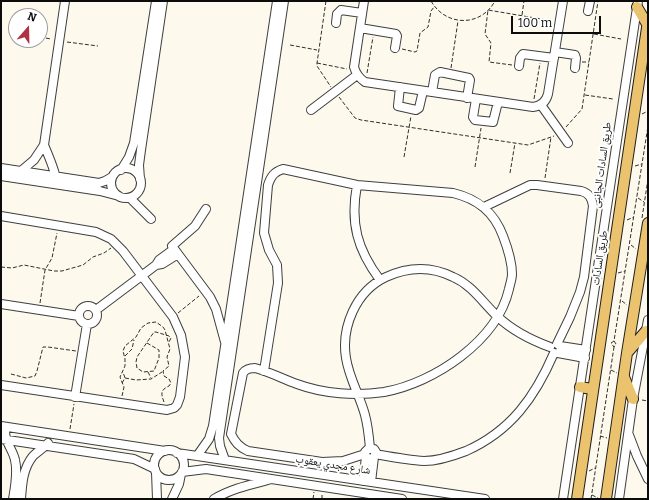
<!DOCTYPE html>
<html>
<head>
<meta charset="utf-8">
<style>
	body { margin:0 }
	#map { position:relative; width:649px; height:500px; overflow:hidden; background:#fdf9ec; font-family:Bitter,serif }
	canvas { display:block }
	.frame { position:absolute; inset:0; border:2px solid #0c0c0c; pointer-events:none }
	.north { position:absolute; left:8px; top:8px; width:40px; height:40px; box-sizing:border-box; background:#fff; border:1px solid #9e9e9e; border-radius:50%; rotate:20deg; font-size:11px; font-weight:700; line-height:16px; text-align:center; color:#0c0c0c }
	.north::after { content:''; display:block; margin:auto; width:14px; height:18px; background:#ae3241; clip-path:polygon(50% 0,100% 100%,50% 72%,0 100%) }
	.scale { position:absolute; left:511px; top:16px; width:90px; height:18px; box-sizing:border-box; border:2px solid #0c0c0c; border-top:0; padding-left:5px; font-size:12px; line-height:14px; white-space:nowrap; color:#0c0c0c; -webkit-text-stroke:3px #fff; paint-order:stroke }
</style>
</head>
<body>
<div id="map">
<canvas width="649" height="500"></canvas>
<div class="frame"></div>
<div class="north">N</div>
<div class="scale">100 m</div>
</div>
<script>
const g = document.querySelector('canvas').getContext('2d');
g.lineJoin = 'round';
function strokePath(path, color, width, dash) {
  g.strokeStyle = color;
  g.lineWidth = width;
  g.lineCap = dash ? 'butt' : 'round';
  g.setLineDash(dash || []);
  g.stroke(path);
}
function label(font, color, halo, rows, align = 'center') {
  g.font = font + ' Bitter,"Noto Naskh Arabic",serif';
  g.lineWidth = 4;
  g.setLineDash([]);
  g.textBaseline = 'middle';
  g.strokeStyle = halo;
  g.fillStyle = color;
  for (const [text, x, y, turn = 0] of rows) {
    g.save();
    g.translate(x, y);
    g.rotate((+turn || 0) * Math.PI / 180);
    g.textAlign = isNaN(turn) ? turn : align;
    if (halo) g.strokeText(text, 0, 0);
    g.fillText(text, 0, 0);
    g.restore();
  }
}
const path = new Path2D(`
	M 326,1 L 317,63 L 317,66 L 331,87
	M 431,1 C 446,27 481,27 495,1
	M 522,15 L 524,1
	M 15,33 L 16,33
	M 594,34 L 621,39
	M 40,37 L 51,39
	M 67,42 L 98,46
	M 290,45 L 317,50
	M 402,49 L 415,52 L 417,51 L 420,33 L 428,27 L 431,11 L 434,7
	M 582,62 L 589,62
	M 317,63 L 347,69
	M 512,65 L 489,62 L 491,43 L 485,34 L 488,10 L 553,21
	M 451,68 L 458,21
	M 367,73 L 373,37
	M 585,95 L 613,99
	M 339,97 L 355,118 L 361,120 L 528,145 L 554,136
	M 534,99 L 540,63
	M 642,114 L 648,111
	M 566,127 L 582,109 L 598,1
	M 404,157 L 411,116
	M 635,166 L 642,164
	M 475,167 L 481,128
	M 510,173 L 515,143
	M 545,178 L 551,137
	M 638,198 L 644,202
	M 642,218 L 648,179
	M 627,220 L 634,217
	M 631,245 L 636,249
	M 1,267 L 12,268 L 24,265 L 54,271 L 62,271 L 83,265 L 93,257 L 104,253 L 111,248
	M 618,273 L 625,271
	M 622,301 L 627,305
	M 40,303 L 45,270 L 52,258 L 57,233
	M 178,313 L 199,296
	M 614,341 L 611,343 L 614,347 L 616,344 L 614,341 L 648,126
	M 147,343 L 159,350 L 159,358 L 154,371 L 143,372 L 137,368 L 136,362 L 137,357 L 154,332 L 156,332 L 169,336 L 171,338 L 169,342
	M 125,356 L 132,349 L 134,340
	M 1,369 L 2,368
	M 611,370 L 617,373
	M 148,372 L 151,378
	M 11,374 L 26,378 L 35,376 L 37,371 L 43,347 L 48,347 L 76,351
	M 125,378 L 136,380 L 151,379 L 162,372
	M 122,383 L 125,378 L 123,372
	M 122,396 L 124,387 L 120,377 L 125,366 L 125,359 L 123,351 L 125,346 L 136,337 L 141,328 L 148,323 L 156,322 L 163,327 L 165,330 L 170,349 L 167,357 L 169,366 L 163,371 L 164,376 L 169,379 L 171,383 L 169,386 C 160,390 161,394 164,402
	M 642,400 L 648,401
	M 70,429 L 74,404
	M 600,436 L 607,438
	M 589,471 L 595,468
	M 592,495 L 598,498
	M 313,499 L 314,492
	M 322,499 L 322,493
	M 591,499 L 614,347`);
const minor = new Path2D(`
	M 364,1 L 354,67 C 356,74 359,78 365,82 L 533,107 C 541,106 546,102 548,94 L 563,1
	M 588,11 L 590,1
	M 336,23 L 337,14 L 341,10 L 362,13
	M 360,28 L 396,34 L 397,36 L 395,48
	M 555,52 L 575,55 L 576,58 L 575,68
	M 519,66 L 520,58 L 523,54 L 554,58
	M 400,87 L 398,106 L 416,110 L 419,108 L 423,91
	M 432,92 L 435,75 L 440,72 L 469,78 L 470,80 L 467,98
	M 476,99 L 473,117 L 475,120 L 493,122 L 498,102
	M 541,105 L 568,143
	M 311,110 L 357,75
	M 44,145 C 47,152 56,174 56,180
	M 1,168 L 99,183 L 105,181 L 112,177
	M111 183a15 15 0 1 1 30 0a15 15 0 1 1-30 0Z
	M 121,170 L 129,157 L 134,143 L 156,1
	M 21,171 L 34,160 L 44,145 L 65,1
	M 1,176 L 100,191 L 119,196
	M 140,179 L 139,165 L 141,150 L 163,1
	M 357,185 C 350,223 357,249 380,280
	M 130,198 L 151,219
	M 484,207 L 530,185 L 537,185 L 581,191 C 589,193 592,198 593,206 L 584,277 L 580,292 L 570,317 L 557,344
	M 206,209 L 195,226 L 172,246 L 210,297 L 216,309 L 225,342
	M 1,216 L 96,232 L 111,239 L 123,251 L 173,317 L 181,335 L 185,357 L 180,397 L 177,405 L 174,408 L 167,410 L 1,385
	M 156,265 L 162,264 L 178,254
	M 1,304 L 79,316
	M79 315a9 9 0 1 1 18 0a9 9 0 1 1-18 0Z
	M 96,310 L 156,265 L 159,260 L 174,249
	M 560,346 L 586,350
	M 558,353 L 585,358
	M 264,371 L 278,283 L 277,265 L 269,250 L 264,233 L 268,185 C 271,176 274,172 283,169 L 357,185 L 453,193 C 478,199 494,212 503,236 C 508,249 512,261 512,274 C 512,279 510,284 509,289 C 497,341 434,383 384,392 C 356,396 324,394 297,384 C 283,379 270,372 255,368 C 249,368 246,369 243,373 L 231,434 C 235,442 239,447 248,451 L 322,462 L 343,461 L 365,454
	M 75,397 L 87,324
	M 1,426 L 165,451
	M 6,427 C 2,439 13,449 15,460 C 18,473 15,487 13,499
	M 629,435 L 637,456 L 648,479
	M 1,439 L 134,459 L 155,469
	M 370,448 C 369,437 368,426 365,415 C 360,396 349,378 346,358 C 341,327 356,291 386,277 C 408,267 431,266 453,277 C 472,285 483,303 498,317 C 513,331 531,340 550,347
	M154 465a15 15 0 1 1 30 0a15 15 0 1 1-30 0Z
	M 177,453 L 485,499
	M 375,454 C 392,457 408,460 424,461 C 438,461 453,456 466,451 C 511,431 535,397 554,353
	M 197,456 L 209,439 L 213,426 L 277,1
	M 225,460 L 220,446 L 219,438 L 284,1
	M 156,472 L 157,499
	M 182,472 L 206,469 L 402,499
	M 363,481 L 366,457 L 365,452 L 368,449 L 374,449 L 376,452 L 374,457 L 370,459 L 366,457
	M 371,482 L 374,457
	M 21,499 C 22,484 23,468 33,456 C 38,451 44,448 48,443
	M 172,499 L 179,484 L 181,474
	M 214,499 C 231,489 249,485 268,480
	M 563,499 L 638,1
	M 619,499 L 633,399 L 648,320`);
const major = new Path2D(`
	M 637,7 L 647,24
	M 627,353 L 646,331
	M 624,377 L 633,399
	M 580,387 L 592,389
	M 577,499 L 648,21
	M 606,499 L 627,353 L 648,223`);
const streetNames = [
	["طريق السادات الجانبى",602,165,-82],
	["طريق السادات",600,258,-81],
	["شارع مجدي يعقوب",333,465,9]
];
strokePath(minor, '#3f3f3f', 10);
strokePath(major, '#1d1d1d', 12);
strokePath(path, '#2e2e2e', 1, [4, 2]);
strokePath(minor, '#fff', 8);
strokePath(major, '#ebc36f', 10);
label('11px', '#0c0c0c', '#fff', streetNames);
</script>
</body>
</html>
